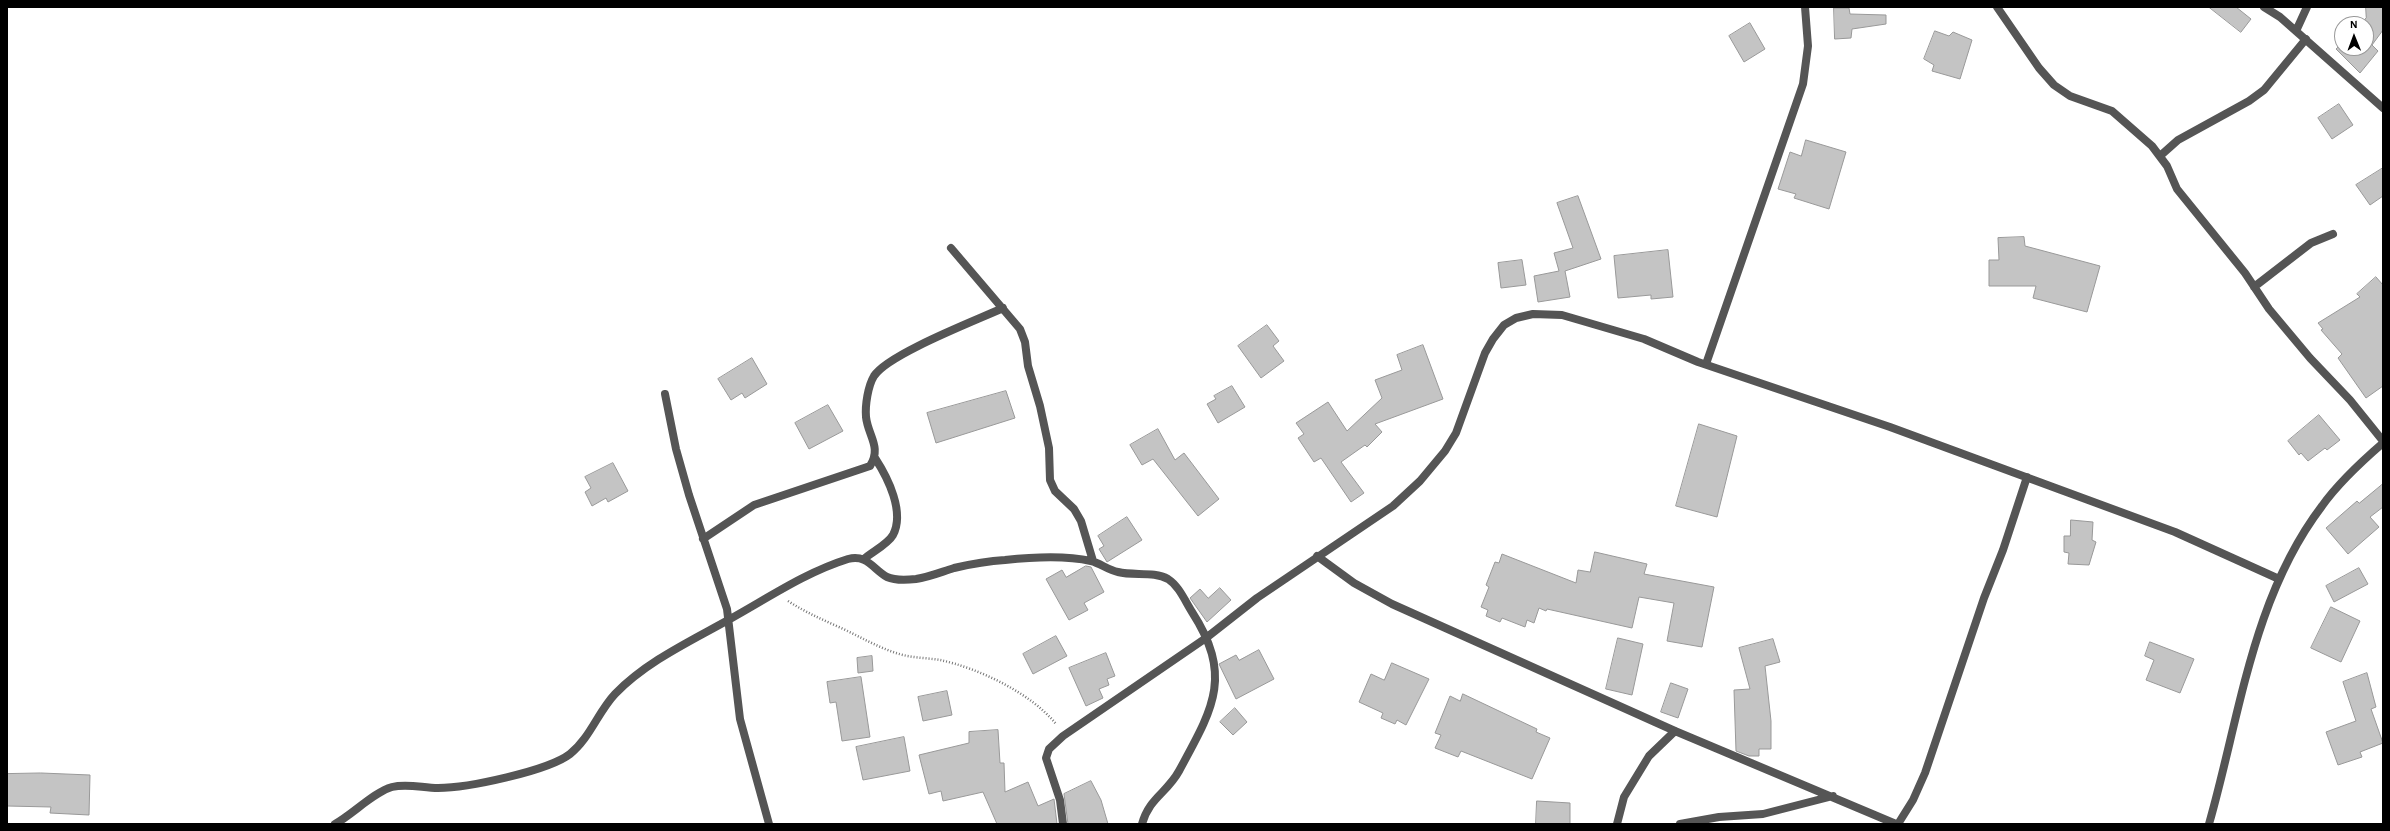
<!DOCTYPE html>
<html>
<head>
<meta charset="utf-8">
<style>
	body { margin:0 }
	#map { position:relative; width:2390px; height:831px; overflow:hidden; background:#fff; font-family:"Alegreya Sans",sans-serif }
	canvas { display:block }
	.frame { position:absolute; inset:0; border:8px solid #000; pointer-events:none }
	.north { position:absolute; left:2334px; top:16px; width:40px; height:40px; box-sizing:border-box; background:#fff; border:1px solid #999; border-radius:50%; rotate:359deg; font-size:11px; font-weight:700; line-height:16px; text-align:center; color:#000 }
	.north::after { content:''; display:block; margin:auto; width:14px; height:18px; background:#000; clip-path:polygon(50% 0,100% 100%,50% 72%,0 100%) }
</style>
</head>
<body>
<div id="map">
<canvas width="2390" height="831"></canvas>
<div class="frame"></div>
<div class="north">N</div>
</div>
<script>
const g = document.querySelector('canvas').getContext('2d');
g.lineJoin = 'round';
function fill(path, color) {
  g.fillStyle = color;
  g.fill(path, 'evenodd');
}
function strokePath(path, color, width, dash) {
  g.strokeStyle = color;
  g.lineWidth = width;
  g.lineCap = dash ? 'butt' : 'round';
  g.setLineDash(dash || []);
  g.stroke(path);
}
const building = new Path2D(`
	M 2209,7 L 2236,7 L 2251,19 L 2241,32 Z
	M 2366,7 L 2383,7 L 2383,30 L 2372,45 L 2378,51 L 2360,73 L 2336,49 L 2342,43 L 2342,48 L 2366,48 L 2366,24 L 2361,24 L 2366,18 Z
	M 1834,8 L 1849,8 L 1850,14 L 1886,15 L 1886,24 L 1852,29 L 1851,38 L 1835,39 Z
	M 1750,23 L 1765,49 L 1744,62 L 1729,36 Z
	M 1935,31 L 1949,36 L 1953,32 L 1972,40 L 1960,79 L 1932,71 L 1934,65 L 1924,59 Z
	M 2339,104 L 2353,125 L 2332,139 L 2318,118 Z
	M 1806,140 L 1846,152 L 1829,209 L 1794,198 L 1796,194 L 1778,189 L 1790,152 L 1801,156 Z
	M 2383,168 L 2383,196 L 2370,205 L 2356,185 Z
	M 1578,196 L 1601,259 L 1565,271 L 1570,297 L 1538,302 L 1534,276 L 1559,271 L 1554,253 L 1573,248 L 1557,203 Z
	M 2024,237 L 2025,246 L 2100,266 L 2087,312 L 2033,298 L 2036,286 L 1989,286 L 1989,260 L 1999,260 L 1998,238 Z
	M 1668,250 L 1673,297 L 1651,299 L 1651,295 L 1618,298 L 1614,256 Z
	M 1522,260 L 1526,285 L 1501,288 L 1498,263 Z
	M 2376,277 L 2383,285 L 2383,386 L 2366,398 L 2338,358 L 2342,354 L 2321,330 L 2323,329 L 2318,323 L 2360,297 L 2357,294 Z
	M 1267,325 L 1279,341 L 1273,346 L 1284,361 L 1261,378 L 1238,346 Z
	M 1423,345 L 1443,399 L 1375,424 L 1382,432 L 1367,447 L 1365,445 L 1341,462 L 1364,493 L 1351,502 L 1321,458 L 1314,462 L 1298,438 L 1304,434 L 1296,423 L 1328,402 L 1347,431 L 1382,398 L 1375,380 L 1402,370 L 1397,355 Z
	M 752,358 L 767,384 L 745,398 L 742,393 L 731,400 L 718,379 Z
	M 1232,386 L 1245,407 L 1218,423 L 1207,404 L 1216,399 L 1214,396 Z
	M 1006,391 L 1015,418 L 936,443 L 927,413 Z
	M 828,405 L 843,431 L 809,449 L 795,423 Z
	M 2319,415 L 2340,440 L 2327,450 L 2325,448 L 2308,461 L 2301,453 L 2299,455 L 2288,441 Z
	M 1699,424 L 1737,436 L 1717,517 L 1676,506 Z
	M 1158,429 L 1175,460 L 1184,453 L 1219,499 L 1198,516 L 1153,459 L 1142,465 L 1130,445 Z
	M 613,463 L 628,491 L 608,502 L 606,498 L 592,506 L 585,492 L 591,488 L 585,477 Z
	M 2383,484 L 2383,507 L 2370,517 L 2379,527 L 2348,554 L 2326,528 L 2357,501 L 2359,503 Z
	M 1127,517 L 1142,540 L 1107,562 L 1099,549 L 1104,546 L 1098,536 Z
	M 2071,520 L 2093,522 L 2092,540 L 2096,542 L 2089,565 L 2068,564 L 2069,553 L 2064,552 L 2064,536 L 2070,536 Z
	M 1595,552 L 1647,564 L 1644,574 L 1714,587 L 1702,647 L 1667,641 L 1674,603 L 1639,597 L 1632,628 L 1547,609 L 1546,611 L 1539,608 L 1534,623 L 1527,620 L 1525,627 L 1502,618 L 1500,622 L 1486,616 L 1488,610 L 1481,607 L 1489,587 L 1486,585 L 1495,562 L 1499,563 L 1502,554 L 1576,583 L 1578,570 L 1590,572 Z
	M 1086,566 L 1091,567 L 1104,592 L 1084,603 L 1088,610 L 1069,620 L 1046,579 L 1062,570 L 1066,577 Z
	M 2359,568 L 2368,584 L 2334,602 L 2326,586 Z
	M 1220,588 L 1231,600 L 1207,622 L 1190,598 L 1200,589 L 1208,598 Z
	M 2331,607 L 2360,621 L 2341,662 L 2311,648 Z
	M 1056,636 L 1067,656 L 1033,674 L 1023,654 Z
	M 1618,638 L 1643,644 L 1632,695 L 1606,689 Z
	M 1773,639 L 1780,662 L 1765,666 L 1771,721 L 1771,749 L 1759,749 L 1759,756 L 1749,756 L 1736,751 L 1734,690 L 1750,689 L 1739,648 Z
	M 2150,642 L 2194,659 L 2180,693 L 2146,680 L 2154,660 L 2145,656 Z
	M 1259,650 L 1274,679 L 1236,699 L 1219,664 L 1236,655 L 1239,660 Z
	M 1106,653 L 1115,676 L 1107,679 L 1109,685 L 1099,689 L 1103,698 L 1086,706 L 1069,668 Z
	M 872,656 L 873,671 L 858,673 L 857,658 Z
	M 1392,663 L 1429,679 L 1406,725 L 1397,720 L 1395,724 L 1381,718 L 1383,713 L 1359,702 L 1371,674 L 1384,680 Z
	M 2367,673 L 2376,707 L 2371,709 L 2383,743 L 2360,752 L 2362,757 L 2338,765 L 2326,732 L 2356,721 L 2343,682 Z
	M 861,677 L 870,737 L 842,741 L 836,702 L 830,703 L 827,682 Z
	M 1671,683 L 1688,689 L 1678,718 L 1661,712 Z
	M 947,691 L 952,715 L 923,721 L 918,697 Z
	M 1463,694 L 1537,729 L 1536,732 L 1550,738 L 1532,779 L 1461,751 L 1458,757 L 1435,748 L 1441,735 L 1435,733 L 1450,696 L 1460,701 Z
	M 1235,708 L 1247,722 L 1233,735 L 1220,722 Z
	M 998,730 L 1000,763 L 1004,763 L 1005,792 L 1028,782 L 1038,806 L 1054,799 L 1057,824 L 997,824 L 983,792 L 943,801 L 941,791 L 929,794 L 919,755 L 969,743 L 969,732 Z
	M 904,737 L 910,771 L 863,780 L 856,747 Z
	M 41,773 L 90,775 L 89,815 L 50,813 L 51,807 L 7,806 L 7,774 Z
	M 1091,781 L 1101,800 L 1108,824 L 1068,824 L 1064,794 Z
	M 1537,801 L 1570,803 L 1570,824 L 1536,824 Z`);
const path = new Path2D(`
	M 788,601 C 805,612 821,619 839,627 C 861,637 880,649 903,655 C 915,658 928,658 940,660 C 978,668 1031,693 1056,724`);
const minor = new Path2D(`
	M 1997,7 L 2039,68 L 2054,85 L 2070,96 L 2112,111 L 2152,146 L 2167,166 L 2177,189 L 2245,273 L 2269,309 L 2310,358 L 2350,400 L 2383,441
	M 2264,7 L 2280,17 L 2383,108
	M 2296,31 L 2307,7
	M 2160,156 L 2178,140 L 2249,101 L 2264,90 L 2306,39
	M 951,248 L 1020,329 L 1025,342 L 1028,366 L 1040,406 L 1049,448 L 1050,480 L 1055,491 L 1074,509 L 1081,521 L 1093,561
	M 2254,287 L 2311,243 L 2333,234
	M 1706,364 L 1803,84 L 1808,46 L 1805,7
	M 665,394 L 676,449 L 689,495 L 727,609 L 740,719 L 769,824
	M 703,539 L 754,505 L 870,466 C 882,447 868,436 866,417 C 865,405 868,386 874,376 C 888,354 977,320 1003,308
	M 1317,556 L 1354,583 L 1392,604 L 1675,731 L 1896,824
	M 864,559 C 872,552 888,544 893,535 C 905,512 888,478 875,458
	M 335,824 C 353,814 374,792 392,787 C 407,783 423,788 438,788 C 467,788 548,771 570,754 C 590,738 598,712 615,694 C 647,661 691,641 730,619 C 768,598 806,572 848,559 C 867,554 873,569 887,577 C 896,581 907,580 916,579 C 929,577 941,572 954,568 C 971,564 988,561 1005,560 C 1033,557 1064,555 1091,561 C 1100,563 1108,570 1118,572 C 1134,576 1154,571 1168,579 C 1179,586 1185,601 1192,612 C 1234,677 1212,710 1179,771 C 1167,793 1149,798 1142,824
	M 1063,824 L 1060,800 L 1046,758 L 1049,749 L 1063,736 L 1206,638 L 1257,598 L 1393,506 L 1420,481 L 1445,451 L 1456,433 L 1485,353 L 1493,339 L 1504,325 L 1516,318 L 1533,314 L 1562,315 L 1644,339 L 1698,362 L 1890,427 L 2175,532 L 2279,579
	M 1617,824 L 1624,797 L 1649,756 L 1675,731
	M 1680,824 L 1719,817 L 1763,814 L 1833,796
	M 1898,824 L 1913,800 L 1925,773 L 1984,598 L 2003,550 L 2027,477
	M 2209,824 C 2240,716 2252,598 2322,506 C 2339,482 2361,462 2383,443`);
fill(building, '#c4c4c4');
strokePath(building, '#999', 1);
strokePath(path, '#777', 2.5, [1, 2]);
strokePath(minor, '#555', 8);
</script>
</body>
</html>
